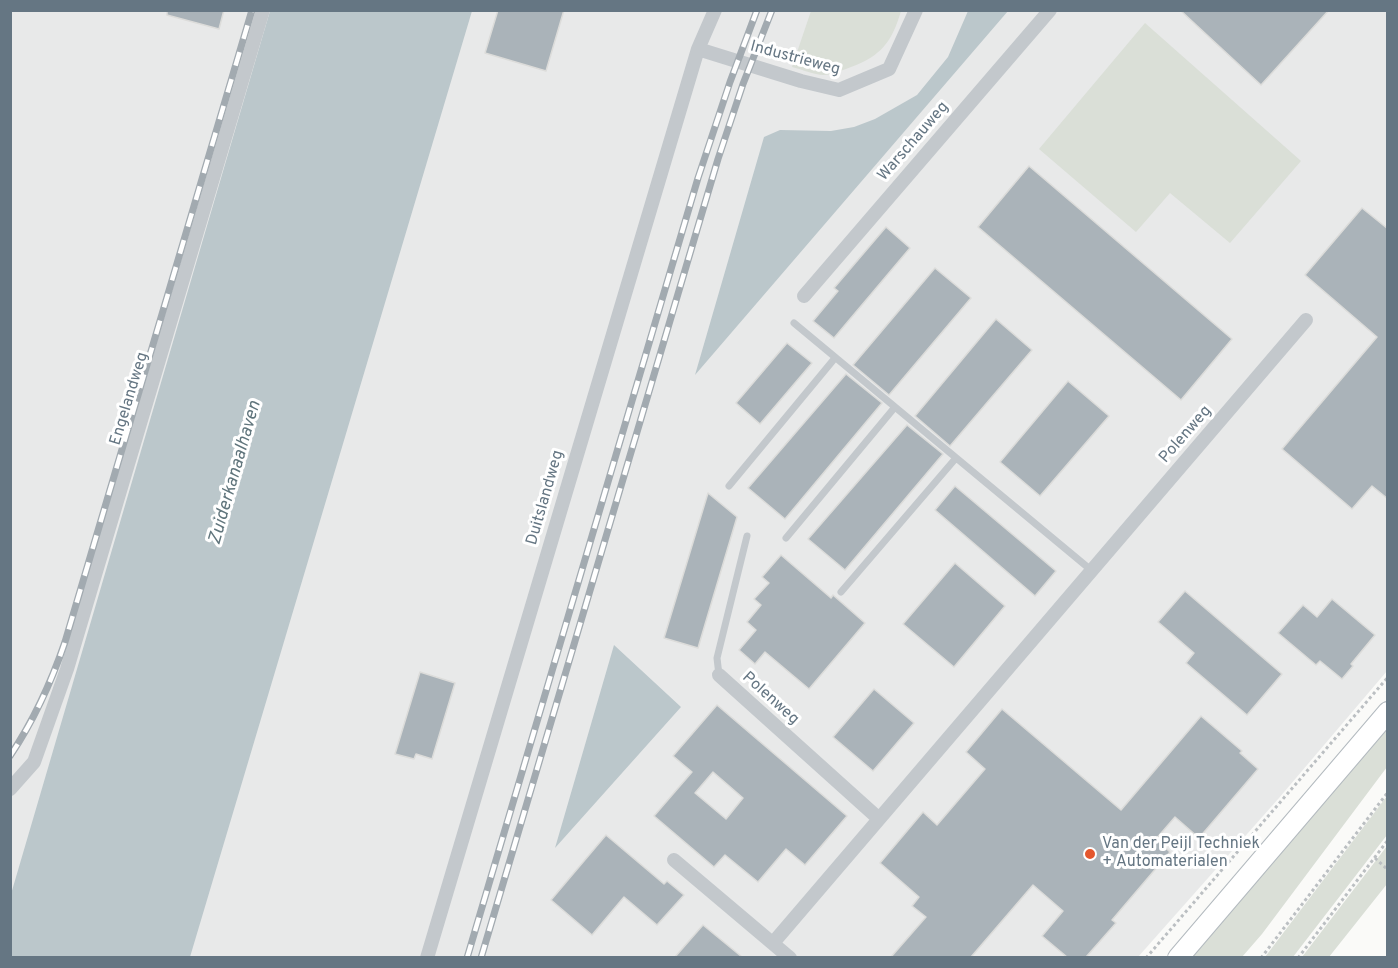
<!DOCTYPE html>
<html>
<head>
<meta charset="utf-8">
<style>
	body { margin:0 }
	#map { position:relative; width:1398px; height:968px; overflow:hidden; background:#fafaf8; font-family:Overpass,sans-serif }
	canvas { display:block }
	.frame { position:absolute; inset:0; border:12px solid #657683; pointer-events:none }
</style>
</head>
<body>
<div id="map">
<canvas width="1398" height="968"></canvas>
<div class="frame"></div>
</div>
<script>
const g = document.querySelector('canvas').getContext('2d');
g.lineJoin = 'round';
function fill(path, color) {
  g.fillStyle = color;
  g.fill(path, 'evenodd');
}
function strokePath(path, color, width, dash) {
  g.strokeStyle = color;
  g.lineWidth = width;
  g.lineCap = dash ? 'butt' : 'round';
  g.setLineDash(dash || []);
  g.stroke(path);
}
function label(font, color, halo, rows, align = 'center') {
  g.font = font + ' Overpass,sans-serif';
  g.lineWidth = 6;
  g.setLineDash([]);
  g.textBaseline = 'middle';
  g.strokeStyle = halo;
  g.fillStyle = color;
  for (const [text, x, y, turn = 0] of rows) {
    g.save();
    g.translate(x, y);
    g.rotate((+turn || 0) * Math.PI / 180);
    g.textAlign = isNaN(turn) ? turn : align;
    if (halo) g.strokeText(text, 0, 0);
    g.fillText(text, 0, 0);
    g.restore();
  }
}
const built = new Path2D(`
	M 10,11 L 1387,11 L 1387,671 L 1279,798 L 1138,957 L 11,957 Z`);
const green = new Path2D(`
	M 811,11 L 811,10 L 901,11 C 892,42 881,56 851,67 C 843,70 832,75 824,75 C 814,75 801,69 792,67 Z
	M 1145,23 L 1301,161 L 1230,243 L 1170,193 L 1136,232 L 1039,149 Z
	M 1387,725 L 1387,767 L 1262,934 L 1242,957 L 1191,958 Z
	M 1387,796 L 1387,835 L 1293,957 L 1265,957 Z
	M 1387,846 L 1387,884 L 1329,957 L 1302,957 Z`);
const water = new Path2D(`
	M 270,11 L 472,11 L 190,957 L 11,957 L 11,894 Z
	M 968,11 L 1008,11 L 695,375 L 764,137 L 780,130 L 831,131 L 854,127 L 875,119 L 917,95 L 948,57 Z
	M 614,645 L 681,707 L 555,848 Z`);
const building = new Path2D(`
	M 167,10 L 224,10 L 219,29 L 167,15 Z
	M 498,10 L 564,10 L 546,71 L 485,53 Z
	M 1180,10 L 1329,10 L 1261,85 Z
	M 1029,166 L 1232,339 L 1181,400 L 978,227 Z
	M 1362,208 L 1388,229 L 1388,499 L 1372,486 L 1352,509 L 1282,449 L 1377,337 L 1305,275 Z
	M 886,227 L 910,248 L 834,338 L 813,321 L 838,291 L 834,288 Z
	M 935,268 L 971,298 L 889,395 L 853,365 Z
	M 996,319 L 1032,350 L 950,446 L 915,416 Z
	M 787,343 L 812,363 L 760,424 L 736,403 Z
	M 846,374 L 882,403 L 785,519 L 748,488 Z
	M 1068,381 L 1109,416 L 1040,496 L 1000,462 Z
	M 907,425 L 943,454 L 845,570 L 808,539 Z
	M 955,486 L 1056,571 L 1035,596 L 935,510 Z
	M 708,493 L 737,517 L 698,648 L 664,638 Z
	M 781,555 L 831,598 L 833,595 L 865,623 L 809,689 L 765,652 L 755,664 L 739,650 L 756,630 L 747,622 L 761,605 L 754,599 L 769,583 L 762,577 Z
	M 955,563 L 1005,606 L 954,667 L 903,624 Z
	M 1185,591 L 1282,674 L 1247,715 L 1186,663 L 1194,653 L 1158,622 Z
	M 1332,599 L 1375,635 L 1351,664 L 1353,666 L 1342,679 L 1320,661 L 1316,665 L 1278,633 L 1303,605 L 1317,617 Z
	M 420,672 L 455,683 L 432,759 L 416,754 L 414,759 L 395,754 Z
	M 874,689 L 914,723 L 873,771 L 833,737 Z
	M 717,705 L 847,816 L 805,865 L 786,849 L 758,882 L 725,855 L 714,867 L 654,816 L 692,772 L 673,756 ZM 713,772 L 743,798 L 726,819 L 695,793 Z
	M 1002,709 L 1121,810 L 1201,716 L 1242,751 L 1240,753 L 1258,769 L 1199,838 L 1175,817 L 1156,839 L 1170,852 L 1112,920 L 1116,923 L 1086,957 L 1067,957 L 1042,936 L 1063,911 L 1033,885 L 971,957 L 891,957 L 926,917 L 912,906 L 919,897 L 880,863 L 923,812 L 937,825 L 985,769 L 966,752 Z
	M 606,835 L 664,884 L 667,881 L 684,895 L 657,925 L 624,897 L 592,935 L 551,900 Z
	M 703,925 L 742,957 L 675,957 Z`);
const path = new Path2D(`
	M 1375,858 L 1388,870
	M 1146,958 L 1388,677
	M 1261,958 L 1388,792
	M 1298,958 L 1388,840`);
const service = new Path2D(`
	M 794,323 L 1091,570
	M 729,486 L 835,358
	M 786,538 L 895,407
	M 841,592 L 956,458
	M 719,675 L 717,658 L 747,536`);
const minor = new Path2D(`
	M 698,49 L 801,81 L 839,90 L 889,69 L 916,10
	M 804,296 L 1050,10
	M 719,675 L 878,818
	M 10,789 L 34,762 L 67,669 L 263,10
	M 674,860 L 790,958
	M 773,943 L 1306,320
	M 427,958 L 698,49 L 715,10`);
const secondary = new Path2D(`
	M 1178,958 L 1388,712`);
const rail = new Path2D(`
	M 10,756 C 34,720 51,683 65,642 L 252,10
	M 467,958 L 698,178 L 730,82 L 757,10
	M 481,958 L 718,159 L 743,84 L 772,10`);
const markers = [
	[1090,854,6,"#e4572e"]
];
const streetNames = [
	["Industrieweg",795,59,15],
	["Warschauweg",914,142,-49],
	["Engelandweg",130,399,-73],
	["Polenweg",1186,435,-49],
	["Duitslandweg",546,498,-74],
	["Polenweg",770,699,42]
];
const poiNames = [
	["Van der Peijl Techniek",1102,845],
	["+ Automaterialen",1102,863]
];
const waterNames = [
	["Zuiderkanaalhaven",236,473,-74]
];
fill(built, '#e8e9e9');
fill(green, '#dadfd7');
fill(water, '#bbc7cb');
fill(building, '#aab3b9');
strokePath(building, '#dcdcda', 1.5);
strokePath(secondary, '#b3babf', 22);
strokePath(path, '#bbbfc2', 3, [3, 3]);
strokePath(service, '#c3c8cc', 7);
strokePath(minor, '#c3c8cc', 14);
strokePath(secondary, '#fff', 20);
strokePath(rail, '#a2aab0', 7);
strokePath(rail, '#fff', 4.5, [14]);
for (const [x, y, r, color] of markers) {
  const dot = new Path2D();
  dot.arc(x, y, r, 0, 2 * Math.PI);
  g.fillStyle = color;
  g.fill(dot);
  strokePath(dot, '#fff', 2);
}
label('16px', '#657683', '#fff', streetNames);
label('16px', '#657683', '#fff', poiNames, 'left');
label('italic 18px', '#60757c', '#fff', waterNames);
</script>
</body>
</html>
